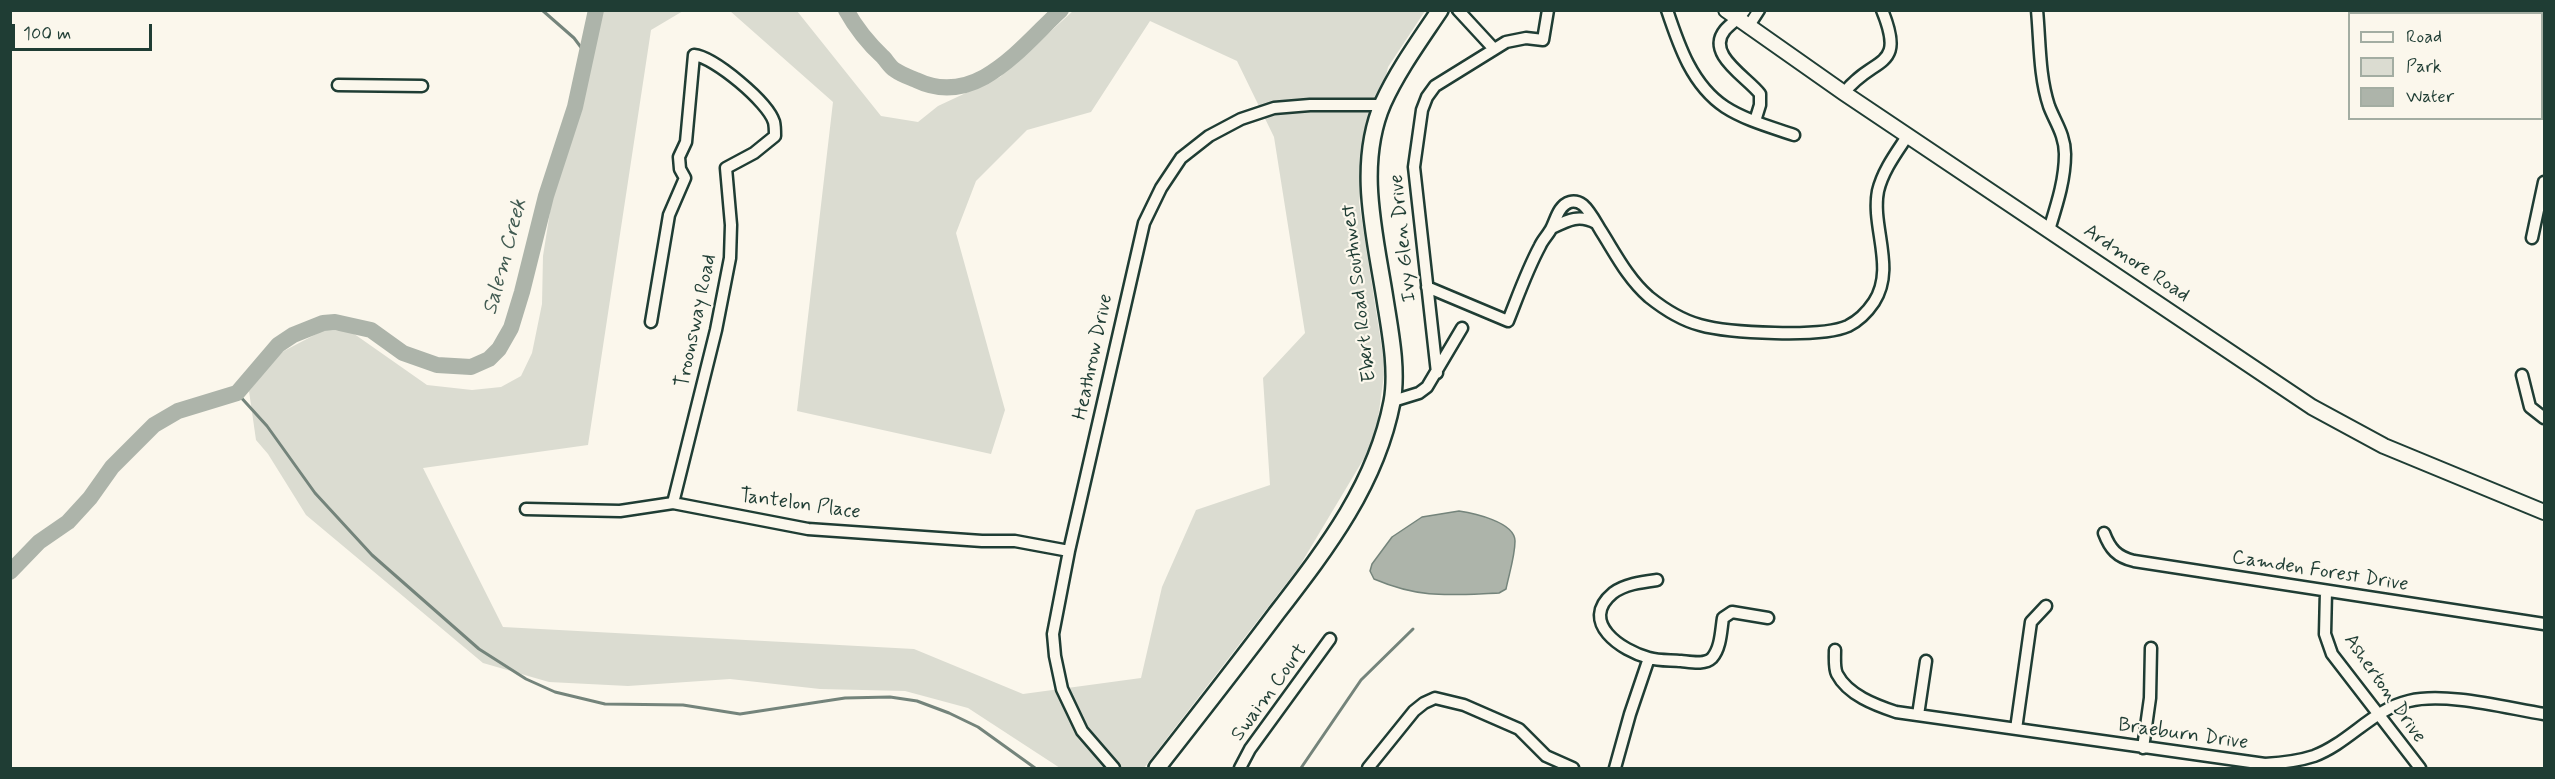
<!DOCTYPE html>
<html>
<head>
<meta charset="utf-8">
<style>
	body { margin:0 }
	#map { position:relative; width:2555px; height:779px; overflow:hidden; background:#fbf7ec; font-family:Mynerve,sans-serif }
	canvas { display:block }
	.frame { position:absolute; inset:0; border:12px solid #1f3d34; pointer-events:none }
	.legend { position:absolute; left:2348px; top:12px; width:195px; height:108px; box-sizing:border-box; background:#fbf7ec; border:2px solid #a3ada2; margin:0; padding:8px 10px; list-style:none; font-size:18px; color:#1f3d34 }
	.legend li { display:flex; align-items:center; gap:12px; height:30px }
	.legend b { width:30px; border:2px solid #a3ada2 }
	.scale { position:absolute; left:12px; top:24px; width:140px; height:27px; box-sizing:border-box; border:3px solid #1f3d34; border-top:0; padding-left:8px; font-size:18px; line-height:21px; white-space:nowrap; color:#1f3d34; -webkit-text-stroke:4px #fbf7ec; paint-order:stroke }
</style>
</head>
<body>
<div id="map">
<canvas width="2555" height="779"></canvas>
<div class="frame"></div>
<ul class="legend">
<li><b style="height:8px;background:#fbf7ec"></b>Road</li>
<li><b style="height:16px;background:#dbdcd1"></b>Park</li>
<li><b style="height:16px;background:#adb4aa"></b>Water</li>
</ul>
<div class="scale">100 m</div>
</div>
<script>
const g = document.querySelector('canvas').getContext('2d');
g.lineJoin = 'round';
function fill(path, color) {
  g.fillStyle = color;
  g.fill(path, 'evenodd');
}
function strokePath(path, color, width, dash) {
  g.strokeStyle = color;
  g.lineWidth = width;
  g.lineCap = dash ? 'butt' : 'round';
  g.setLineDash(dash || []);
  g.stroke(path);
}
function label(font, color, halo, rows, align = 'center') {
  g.font = font + ' Mynerve,sans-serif';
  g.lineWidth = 4.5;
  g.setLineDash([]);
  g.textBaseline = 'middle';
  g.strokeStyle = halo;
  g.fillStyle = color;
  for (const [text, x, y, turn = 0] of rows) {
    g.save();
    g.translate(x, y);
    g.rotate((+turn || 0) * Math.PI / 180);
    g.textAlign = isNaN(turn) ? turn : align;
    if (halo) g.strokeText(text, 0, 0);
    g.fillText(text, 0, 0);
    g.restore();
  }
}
const green = new Path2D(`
	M 603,11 L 683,11 L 651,30 L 588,445 L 423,468 L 503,627 L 914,649 L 1023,694 L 1141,678 L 1162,587 L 1196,510 L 1270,485 L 1263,378 L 1305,333 L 1274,137 L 1237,61 L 1150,21 L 1091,112 L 1027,130 L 976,181 L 956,233 L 1005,410 L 991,454 L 797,411 L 833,102 L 730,11 L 797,11 L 881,116 L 918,122 L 938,106 L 1000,77 L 1073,11 L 1425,11 L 1388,67 L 1359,202 L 1385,368 L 1375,440 L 1299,567 L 1144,768 L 1060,768 L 968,708 L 905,691 L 820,689 L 730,679 L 628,686 L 549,682 L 483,663 L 306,515 L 268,454 L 256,440 L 249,391 L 280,353 L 324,330 L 350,331 L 427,385 L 472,390 L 501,387 L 521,376 L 532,353 L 542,304 L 543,256 L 552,199 L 576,117 Z`);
const water = new Path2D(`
	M 1459,511 C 1473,513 1515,522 1515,541 C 1515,556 1509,574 1506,589 L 1499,593 C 1449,595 1421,599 1374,579 L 1370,571 L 1372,564 L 1392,537 L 1422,517 Z`);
const stream = new Path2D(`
	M 542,10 L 574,38 L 586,54
	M 237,393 L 267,426 L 315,493 L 372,555 L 479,649 L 526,679 L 555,692 L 605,704 L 683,705 L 740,714 L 845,698 L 890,697 L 917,701 L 949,713 L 978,727 L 1035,768
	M 1301,768 L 1361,680 L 1413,629`);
const river = new Path2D(`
	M 846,10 C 856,28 868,43 883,57 C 887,61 890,67 895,70 C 902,75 909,77 916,80 C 976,109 1021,47 1061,10
	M 10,572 L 39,542 L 68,522 L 90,498 L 112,467 L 154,425 L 178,411 L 237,393 L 278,345 L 293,335 L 323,323 L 335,322 L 371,330 L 403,353 L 437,365 L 471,367 L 489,359 L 499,349 L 511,328 L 522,292 L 546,196 L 575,107 L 596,10`);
const minor = new Path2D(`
	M 1458,10 L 1494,49
	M 1667,10 C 1679,46 1692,85 1725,107 C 1745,120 1771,127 1794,135
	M 1745,10 C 1739,19 1731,23 1725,30 C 1705,54 1747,77 1760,94 L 1760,105 L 1755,121
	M 2037,10 C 2040,42 2039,76 2049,106 C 2055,122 2065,135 2065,154 C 2065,180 2057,204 2049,230
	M 1748,27 L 1759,10
	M 2542,31 L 2544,32
	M 338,85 L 422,86
	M 1844,93 C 1873,55 1907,71 1882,10
	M 1552,228 C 1568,220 1579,214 1596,223
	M 2532,238 L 2544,182
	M 1427,287 L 1508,321 C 1518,296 1527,270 1540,246 C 1543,239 1549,234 1552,227 C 1556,219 1559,205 1570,202 C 1574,201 1579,202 1583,205 C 1590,211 1596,223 1601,231 C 1615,253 1628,279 1649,297 C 1664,309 1681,320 1700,325 C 1728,333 1822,338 1848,326 C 1858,321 1868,311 1874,302 C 1896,268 1871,227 1878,191 C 1883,170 1897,152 1908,135
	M 651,322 L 669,215 L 685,178 L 680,169 L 679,157 L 686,142 L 694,55 C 714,57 768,102 774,122 C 775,126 775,132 775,136 L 754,153 L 726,168 L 731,225 L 730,258 L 716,330 L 673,503
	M 1437,373 L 1414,167 L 1422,110 L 1427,97 L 1435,86 L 1506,42 L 1526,38 L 1543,40 L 1548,10
	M 2522,375 L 2530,407 L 2544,418
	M 1393,401 L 1419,393 L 1427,387 L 1462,328
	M 526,509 L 620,511 L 673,503 L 808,529 L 982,541 L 1015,541 L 1069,551
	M 2104,533 C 2110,549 2117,557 2134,561 L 2544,624
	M 1657,580 C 1642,582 1625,584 1613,593 C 1578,622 1622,651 1649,658 C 1659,661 1671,660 1681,661 C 1691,662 1705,665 1712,658 C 1721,648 1721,630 1723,618 L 1732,612 L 1768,618
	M 2326,591 L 2325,634 L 2332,654 L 2420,768
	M 1835,650 C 1835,657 1834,668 1837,674 C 1848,695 1875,705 1896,712 L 2265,764 C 2281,763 2299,761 2314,756 C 2349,743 2373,709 2409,701 C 2446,692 2506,708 2544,714
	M 1918,715 L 1926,661
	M 2016,729 L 2031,622 L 2046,606
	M 2143,748 L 2150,698 L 2151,648
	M 1114,768 L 1082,731 L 1062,689 L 1055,656 L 1053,634 L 1069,551 L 1144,223 L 1161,188 L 1181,158 L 1209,136 L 1241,119 L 1274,108 L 1310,105 L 1382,105
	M 1240,768 L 1250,749 L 1330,639
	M 1368,768 L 1414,711 L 1424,703 L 1435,698 L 1464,705 L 1519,729 L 1546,756 L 1573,768
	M 1615,768 L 1630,714 L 1649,658`);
const tertiary = new Path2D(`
	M 1726,10 L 1844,93 L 2312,407 L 2384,446 L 2544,512`);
const secondary = new Path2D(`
	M 1157,768 C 1197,717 1237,666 1276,614 C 1326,549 1376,485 1392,402 C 1398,370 1390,331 1385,299 C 1375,235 1356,165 1383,103 C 1398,70 1420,40 1440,10`);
const streetNames = [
	["Ivy Glen Drive",1404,238,-96],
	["Ardmore Road",2136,264,34],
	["Ebert Road Southwest",1360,293,-97],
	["Troonsway Road",697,321,-78],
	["Heathrow Drive",1094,357,-78],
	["Tantelon Place",800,505,8],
	["Camden Forest Drive",2320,572,9],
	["Asherton Drive",2384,689,55],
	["Swaim Court",1270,693,-54],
	["Braeburn Drive",2183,735,8]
];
const waterNames = [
	["Salem Creek",506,257,-75]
];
fill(green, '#dbdcd1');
fill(water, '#adb4aa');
strokePath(water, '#74847b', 1.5);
strokePath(stream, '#74847b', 3);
strokePath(river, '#adb4aa', 16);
strokePath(minor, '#1f3d34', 15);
strokePath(tertiary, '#1f3d34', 18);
strokePath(secondary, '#1f3d34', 20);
strokePath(minor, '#fbf7ec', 10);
strokePath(tertiary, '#fbf7ec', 14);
strokePath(secondary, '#fbf7ec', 15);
label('20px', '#1f3d34', '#fbf7ec', streetNames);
label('italic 21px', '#425b52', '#fbf7ec', waterNames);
</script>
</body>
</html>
